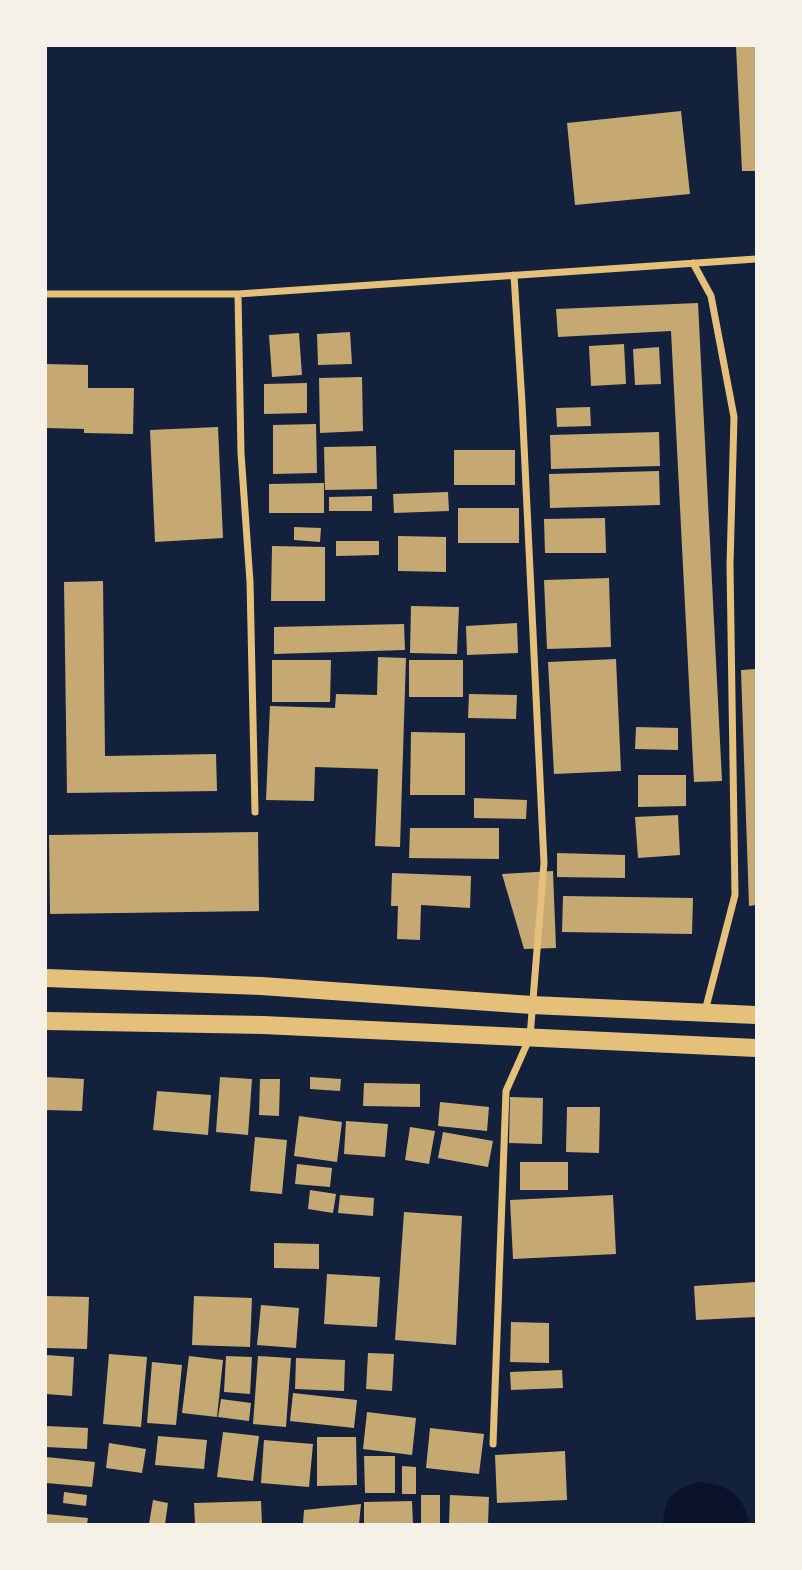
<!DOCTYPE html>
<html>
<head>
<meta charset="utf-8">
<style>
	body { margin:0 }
	#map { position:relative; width:802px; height:1570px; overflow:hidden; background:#14213d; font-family:"Zilla Slab",serif }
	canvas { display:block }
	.frame { position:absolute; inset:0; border:47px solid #f6f1e7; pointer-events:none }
</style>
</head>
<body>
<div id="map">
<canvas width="802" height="1570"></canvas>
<div class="frame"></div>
</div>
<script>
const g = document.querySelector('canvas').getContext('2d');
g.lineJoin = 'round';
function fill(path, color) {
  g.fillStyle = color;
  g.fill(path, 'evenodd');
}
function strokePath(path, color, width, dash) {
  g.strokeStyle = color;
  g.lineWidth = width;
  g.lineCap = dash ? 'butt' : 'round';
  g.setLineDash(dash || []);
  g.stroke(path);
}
const water = new Path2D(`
	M 698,1482 C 727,1484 744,1495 749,1524 L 663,1524 C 663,1499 674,1488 698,1482 Z`);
const building = new Path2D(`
	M 736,46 L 756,46 L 756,171 L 742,171 Z
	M 681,111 L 690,194 L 575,205 L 567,123 Z
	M 698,303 L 722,781 L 694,782 L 671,331 L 558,337 L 556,309 Z
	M 350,332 L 352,364 L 318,365 L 317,334 Z
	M 299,333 L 302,375 L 272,377 L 269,335 Z
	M 624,344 L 626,384 L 591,386 L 589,346 Z
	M 659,347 L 661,384 L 635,385 L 633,349 Z
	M 46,364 L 88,365 L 88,388 L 134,388 L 133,434 L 84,433 L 84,429 L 46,428 Z
	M 362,377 L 363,431 L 320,433 L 319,378 Z
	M 307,383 L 307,413 L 264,414 L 264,384 Z
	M 590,407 L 591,426 L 557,427 L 556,408 Z
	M 316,424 L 317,473 L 273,474 L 273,425 Z
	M 218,427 L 223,538 L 155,542 L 150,430 Z
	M 659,432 L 660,466 L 551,469 L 550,435 Z
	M 376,446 L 377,489 L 325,490 L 324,447 Z
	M 454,450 L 515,450 L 515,485 L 454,485 Z
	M 659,471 L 660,505 L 550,508 L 549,474 Z
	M 324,483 L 324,513 L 269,513 L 269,484 Z
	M 448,492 L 449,511 L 394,513 L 393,494 Z
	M 372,496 L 372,511 L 329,511 L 329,497 Z
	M 458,508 L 519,508 L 519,543 L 458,543 Z
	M 605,518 L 606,553 L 545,553 L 544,519 Z
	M 294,527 L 321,528 L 320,542 L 294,540 Z
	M 398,536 L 446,537 L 446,572 L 398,571 Z
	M 336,541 L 379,541 L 379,555 L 336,556 Z
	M 272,546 L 325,547 L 325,601 L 271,601 Z
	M 609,578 L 611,647 L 547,649 L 544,580 Z
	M 103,581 L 105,756 L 216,754 L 217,791 L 67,793 L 64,582 Z
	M 411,606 L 459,607 L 457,654 L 410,653 Z
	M 517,623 L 518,653 L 467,655 L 466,626 Z
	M 404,624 L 405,650 L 274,654 L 274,627 Z
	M 378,657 L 406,658 L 400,847 L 375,846 L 378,769 L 315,767 L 314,801 L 266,800 L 270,706 L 335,708 L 336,694 L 377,695 Z
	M 616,659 L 621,771 L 554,774 L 548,662 Z
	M 272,660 L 331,660 L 330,702 L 272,702 Z
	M 409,660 L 463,660 L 463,697 L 409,697 Z
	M 756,669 L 756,905 L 749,906 L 741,670 Z
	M 469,694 L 517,695 L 516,719 L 468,718 Z
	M 636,727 L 678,728 L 678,750 L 635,749 Z
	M 411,732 L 465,733 L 465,795 L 410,795 Z
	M 638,775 L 686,775 L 686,806 L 638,807 Z
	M 474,798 L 527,800 L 526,819 L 474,818 Z
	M 678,815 L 680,855 L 638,858 L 635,817 Z
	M 410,828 L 499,828 L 499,859 L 409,858 Z
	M 258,832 L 259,911 L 50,914 L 49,835 Z
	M 557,853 L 625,855 L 625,878 L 557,877 Z
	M 553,871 L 556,948 L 524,949 L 502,874 Z
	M 392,873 L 471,876 L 470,908 L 421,905 L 420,940 L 397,939 L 398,906 L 391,906 Z
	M 563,896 L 693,898 L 692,934 L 562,932 Z
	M 46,1077 L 84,1079 L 82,1111 L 46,1110 Z
	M 220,1077 L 252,1079 L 248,1135 L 216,1132 Z
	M 310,1077 L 341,1079 L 340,1091 L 310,1089 Z
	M 260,1079 L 280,1079 L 279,1116 L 259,1115 Z
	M 364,1083 L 420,1084 L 420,1107 L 363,1106 Z
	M 157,1091 L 211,1095 L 208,1135 L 153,1130 Z
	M 510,1097 L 543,1098 L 542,1144 L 509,1143 Z
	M 440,1102 L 489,1107 L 487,1131 L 438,1126 Z
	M 567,1107 L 600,1107 L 599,1153 L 566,1152 Z
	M 299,1116 L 342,1122 L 337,1162 L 294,1156 Z
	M 346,1121 L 388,1124 L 385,1157 L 344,1154 Z
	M 410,1127 L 435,1131 L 429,1164 L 405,1160 Z
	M 443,1132 L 493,1141 L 488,1167 L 438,1158 Z
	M 255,1137 L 287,1140 L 282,1194 L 250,1191 Z
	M 520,1162 L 568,1162 L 568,1190 L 520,1190 Z
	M 297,1164 L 332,1168 L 330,1187 L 295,1184 Z
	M 310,1190 L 336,1194 L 333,1213 L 308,1209 Z
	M 340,1195 L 374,1198 L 373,1216 L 338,1213 Z
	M 613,1195 L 616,1254 L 513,1259 L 510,1200 Z
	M 404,1212 L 462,1216 L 456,1345 L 395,1340 Z
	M 274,1243 L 319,1244 L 319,1269 L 274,1268 Z
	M 327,1274 L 380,1277 L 377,1327 L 324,1324 Z
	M 756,1282 L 756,1317 L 696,1320 L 694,1286 Z
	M 46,1296 L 89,1297 L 87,1349 L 46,1348 Z
	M 194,1296 L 252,1298 L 250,1347 L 192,1345 Z
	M 261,1305 L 299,1308 L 296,1348 L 257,1345 Z
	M 511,1322 L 549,1323 L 549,1363 L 510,1362 Z
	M 368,1353 L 394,1354 L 392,1391 L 366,1389 Z
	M 109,1354 L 147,1357 L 141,1427 L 103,1424 Z
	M 46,1355 L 74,1357 L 72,1396 L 46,1394 Z
	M 189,1356 L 223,1360 L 217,1417 L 182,1413 Z
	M 226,1356 L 252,1357 L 250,1394 L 224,1392 Z
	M 258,1356 L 291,1358 L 286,1427 L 253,1424 Z
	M 296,1358 L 345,1360 L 344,1391 L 295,1389 Z
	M 152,1362 L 182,1365 L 176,1425 L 147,1423 Z
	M 562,1370 L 563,1388 L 511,1390 L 510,1372 Z
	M 293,1393 L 357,1400 L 354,1428 L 290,1421 Z
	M 221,1399 L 251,1403 L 249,1421 L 218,1417 Z
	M 367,1412 L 416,1418 L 412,1455 L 363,1449 Z
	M 46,1426 L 88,1428 L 87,1449 L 46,1447 Z
	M 430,1428 L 484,1434 L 479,1474 L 426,1468 Z
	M 223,1432 L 259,1436 L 253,1481 L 217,1477 Z
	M 158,1436 L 207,1440 L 204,1469 L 155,1465 Z
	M 317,1437 L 356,1437 L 357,1485 L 317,1486 Z
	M 264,1440 L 313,1444 L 309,1487 L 261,1483 Z
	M 109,1443 L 146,1449 L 142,1473 L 106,1468 Z
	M 565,1451 L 567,1500 L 497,1503 L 495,1455 Z
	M 364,1456 L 395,1456 L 395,1493 L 365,1493 Z
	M 46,1457 L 95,1462 L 92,1487 L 46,1483 Z
	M 402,1466 L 416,1467 L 416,1494 L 402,1494 Z
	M 64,1492 L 87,1495 L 86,1506 L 63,1503 Z
	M 421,1495 L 440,1495 L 440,1524 L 421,1524 Z
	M 450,1495 L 489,1497 L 488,1524 L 449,1524 Z
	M 153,1500 L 168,1503 L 165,1524 L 149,1524 Z
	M 261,1501 L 262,1524 L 195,1524 L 194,1503 Z
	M 412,1501 L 413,1524 L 364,1524 L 364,1502 Z
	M 361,1504 L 359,1524 L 303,1524 L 304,1510 Z
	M 46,1514 L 88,1518 L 87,1524 L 46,1524 Z`);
const minor = new Path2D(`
	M 693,263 L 711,296 L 734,417 L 730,565 L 735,895 L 705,1011
	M 46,294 L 238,294 L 756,259
	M 238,294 L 241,453 L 250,582 L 255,812
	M 493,1444 L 506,1091 L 530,1037 L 544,863 L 522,403 L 514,275`);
const primary = new Path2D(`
	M 46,978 L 261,986 L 532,1005 L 756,1015
	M 46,1021 L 263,1025 L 756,1048`);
fill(water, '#0b132b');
fill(building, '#c6a872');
strokePath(minor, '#e5c07b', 7);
strokePath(primary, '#e5c07b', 18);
</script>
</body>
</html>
